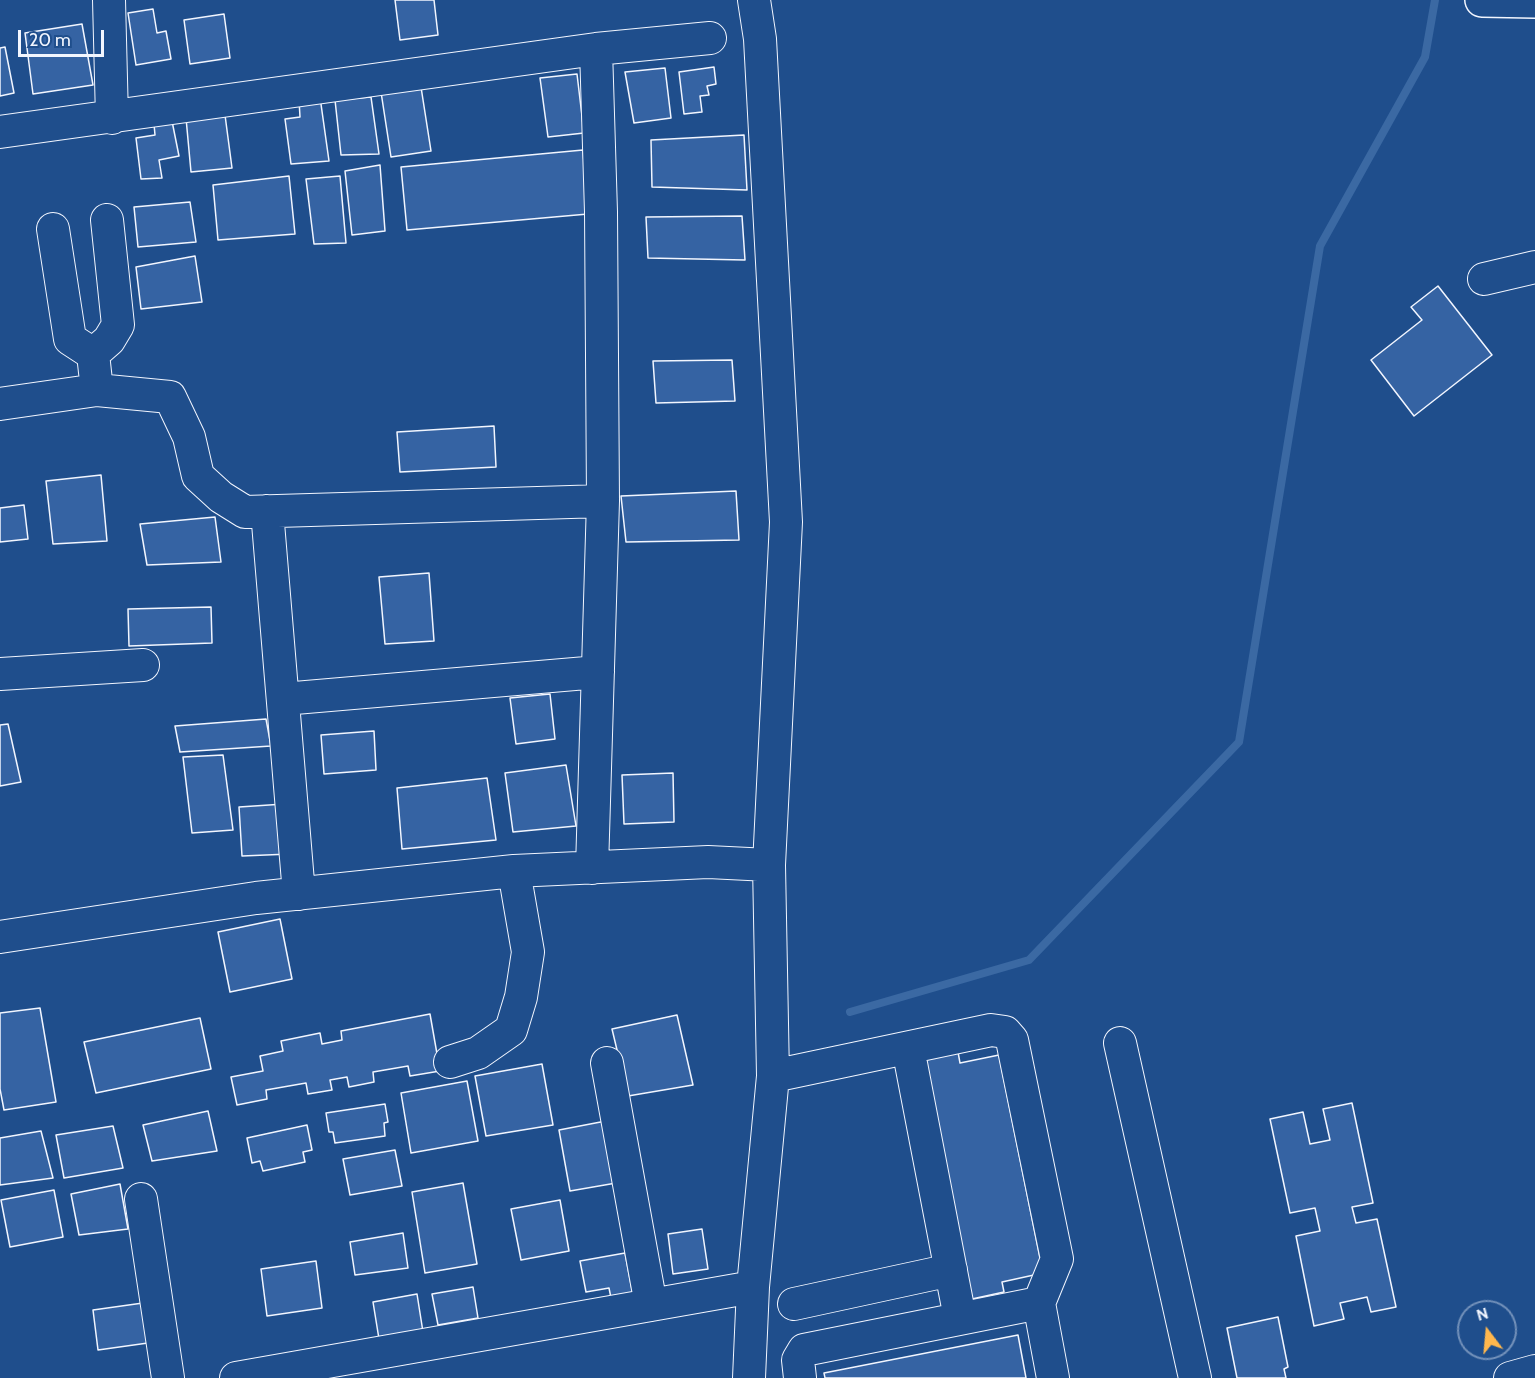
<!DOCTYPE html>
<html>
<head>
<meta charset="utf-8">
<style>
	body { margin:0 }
	#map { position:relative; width:1535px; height:1378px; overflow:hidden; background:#1f4e8c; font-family:Cabin,sans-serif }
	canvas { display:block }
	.north { position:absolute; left:1457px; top:1300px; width:60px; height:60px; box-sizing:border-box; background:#1f4e8c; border:2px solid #7391ba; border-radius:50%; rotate:344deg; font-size:16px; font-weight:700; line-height:24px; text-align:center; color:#f2f6ff }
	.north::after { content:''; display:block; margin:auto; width:21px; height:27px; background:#ffb74d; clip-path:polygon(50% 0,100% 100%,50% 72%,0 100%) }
	.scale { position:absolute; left:18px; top:30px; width:86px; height:27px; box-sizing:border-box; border:3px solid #f2f6ff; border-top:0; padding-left:8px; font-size:18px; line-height:21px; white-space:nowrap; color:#f2f6ff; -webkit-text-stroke:4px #1f4e8c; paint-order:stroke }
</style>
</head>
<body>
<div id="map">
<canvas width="1535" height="1378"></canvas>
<div class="north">N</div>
<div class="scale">20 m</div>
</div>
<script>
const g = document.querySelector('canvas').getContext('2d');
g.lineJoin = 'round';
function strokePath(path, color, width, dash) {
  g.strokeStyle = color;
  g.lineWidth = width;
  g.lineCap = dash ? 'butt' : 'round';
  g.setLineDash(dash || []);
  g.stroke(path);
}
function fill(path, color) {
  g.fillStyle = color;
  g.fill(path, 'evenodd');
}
const stream = new Path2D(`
	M 850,1012 L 1029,960 L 1239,742 L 1320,246 L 1425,57 L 1435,0`);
const building = new Path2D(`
	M 395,0 L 434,0 L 438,35 L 400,40 Z
	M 153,9 L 157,33 L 166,31 L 171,59 L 136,65 L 128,13 Z
	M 224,14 L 230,58 L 190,64 L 184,20 Z
	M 82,24 L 93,85 L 33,94 L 25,33 Z
	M 5,47 L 14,93 L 0,96 L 0,48 Z
	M 714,67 L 716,84 L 707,86 L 709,95 L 700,96 L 702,112 L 684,114 L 679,72 Z
	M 665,68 L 671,118 L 634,123 L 625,72 Z
	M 577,74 L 584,133 L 548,137 L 540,78 Z
	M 421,87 L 431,151 L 391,157 L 381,92 Z
	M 320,97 L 329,161 L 291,164 L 285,119 L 300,117 L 299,100 Z
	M 371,97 L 379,154 L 341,155 L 335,100 Z
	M 225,115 L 232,168 L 191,172 L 186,118 Z
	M 172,121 L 179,156 L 159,160 L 162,178 L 141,179 L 136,138 L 155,135 L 154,124 Z
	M 744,135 L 747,190 L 652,187 L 651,140 Z
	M 583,150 L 588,214 L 407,230 L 401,167 Z
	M 380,165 L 385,231 L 352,235 L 345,171 Z
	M 289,176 L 295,234 L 218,240 L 213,185 Z
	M 340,176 L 346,243 L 314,244 L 306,179 Z
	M 190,202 L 196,242 L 138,247 L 134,207 Z
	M 742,216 L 745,260 L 648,258 L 646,217 Z
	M 195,256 L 202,302 L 141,309 L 136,267 Z
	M 1438,286 L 1492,355 L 1414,416 L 1371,360 L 1422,320 L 1411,307 Z
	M 732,360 L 735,401 L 656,403 L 653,361 Z
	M 494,426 L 496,467 L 400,472 L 397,432 Z
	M 101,475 L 107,541 L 53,544 L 46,481 Z
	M 736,491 L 739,540 L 626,542 L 621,496 Z
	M 24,505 L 28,539 L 0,542 L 0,508 Z
	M 215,517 L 221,562 L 147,565 L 140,524 Z
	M 429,573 L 434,641 L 385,644 L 379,577 Z
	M 211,607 L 212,643 L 129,646 L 128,609 Z
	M 550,694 L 555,739 L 516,744 L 510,698 Z
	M 266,719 L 271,746 L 180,752 L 175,726 Z
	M 8,724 L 21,782 L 0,786 L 0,725 Z
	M 374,731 L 376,770 L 324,774 L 321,735 Z
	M 223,755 L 233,830 L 192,833 L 183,757 Z
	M 566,765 L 576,826 L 513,832 L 505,773 Z
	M 673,773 L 674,822 L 624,824 L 622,775 Z
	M 487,778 L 496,840 L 402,849 L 397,788 Z
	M 284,804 L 290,854 L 242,856 L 239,807 Z
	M 280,919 L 292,979 L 230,992 L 218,932 Z
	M 40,1008 L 56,1102 L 4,1110 L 0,1089 L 0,1013 Z
	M 430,1014 L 440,1071 L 410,1076 L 408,1066 L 373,1072 L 374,1082 L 349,1087 L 347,1077 L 330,1080 L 332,1090 L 308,1094 L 306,1083 L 266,1090 L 267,1099 L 237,1105 L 231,1077 L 263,1071 L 260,1056 L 283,1051 L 281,1041 L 320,1033 L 322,1044 L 342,1040 L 341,1031 Z
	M 677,1015 L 693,1085 L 628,1096 L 612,1029 Z
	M 200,1018 L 211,1069 L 96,1093 L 84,1042 Z
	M 958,1052 L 960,1063 L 999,1055 L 1043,1273 L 1002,1282 L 1004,1292 L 972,1299 L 924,1058 Z
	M 542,1064 L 553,1125 L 486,1136 L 475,1076 Z
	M 467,1081 L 478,1141 L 411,1153 L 401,1093 Z
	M 1352,1103 L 1373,1203 L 1352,1207 L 1356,1223 L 1377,1219 L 1396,1307 L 1371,1312 L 1367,1297 L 1340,1303 L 1344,1319 L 1314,1326 L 1296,1236 L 1320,1231 L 1315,1208 L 1290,1213 L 1270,1119 L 1303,1112 L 1310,1144 L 1330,1140 L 1323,1109 Z
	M 385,1104 L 388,1122 L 384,1123 L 385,1136 L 335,1143 L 333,1132 L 329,1132 L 326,1113 Z
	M 208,1111 L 217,1151 L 152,1161 L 143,1125 Z
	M 611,1120 L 622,1182 L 570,1191 L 559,1130 Z
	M 307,1125 L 312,1150 L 303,1152 L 305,1162 L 263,1171 L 260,1161 L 252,1163 L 247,1138 Z
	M 113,1126 L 123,1168 L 64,1178 L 56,1135 Z
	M 41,1131 L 53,1178 L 0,1185 L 0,1138 Z
	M 395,1150 L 402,1186 L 350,1195 L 343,1159 Z
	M 463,1183 L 477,1264 L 425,1273 L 412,1192 Z
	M 120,1184 L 128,1229 L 79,1235 L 71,1194 Z
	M 54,1190 L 63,1237 L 10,1247 L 1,1200 Z
	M 560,1200 L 569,1251 L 521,1260 L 511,1209 Z
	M 702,1229 L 708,1269 L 673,1274 L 668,1234 Z
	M 403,1233 L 408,1268 L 355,1275 L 350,1242 Z
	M 625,1253 L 633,1295 L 611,1298 L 609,1288 L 586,1292 L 580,1261 Z
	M 316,1261 L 322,1308 L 267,1316 L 261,1269 Z
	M 473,1287 L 478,1318 L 438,1325 L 432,1294 Z
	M 417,1294 L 423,1332 L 379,1339 L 373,1302 Z
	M 150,1302 L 155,1342 L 98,1350 L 93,1310 Z
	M 1278,1317 L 1288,1367 L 1284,1369 L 1286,1378 L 1237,1378 L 1227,1328 Z
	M 1018,1335 L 1026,1378 L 825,1378 L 824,1373 Z`);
const minor = new Path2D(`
	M 109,0 L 112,118
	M 0,132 L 596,49 L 710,38
	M 53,229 L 70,339 L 93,354
	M 1484,279 L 1535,267
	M 97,390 L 93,354 L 109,340 L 118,325 L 107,220
	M 0,404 L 97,390 L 170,397 L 189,437 L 198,476 L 221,497 L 245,512 L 603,501
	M 267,511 L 299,894
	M 0,674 L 143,665
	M 283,699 L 598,672
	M 592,868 L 603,501 L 601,212 L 596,49
	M 0,937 L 256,898 L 514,871 L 708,862 L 769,865
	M 1120,1043 L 1195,1378
	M 908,1048 L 960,1318
	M 450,1062 L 478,1053 L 511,1030 L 521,997 L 528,952 L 514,871
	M 607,1063 L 651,1305
	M 773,1076 L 991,1030 L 1005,1032 L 1012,1040 L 1057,1259 L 1039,1303 L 1053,1378
	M 141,1199 L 168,1378
	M 794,1304 L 951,1270
	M 236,1378 L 753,1287
	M 749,1378 L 753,1287 L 773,1076 L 769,865 L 786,522 L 760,39 L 754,0
	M 800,1378 L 798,1360 L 804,1350 L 1039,1303
	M 1510,1378 L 1535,1371`);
const major = new Path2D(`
	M 1482,0 L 1535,1`);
strokePath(stream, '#3b69a3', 8);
fill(building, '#3563a3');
strokePath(building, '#f2f6ff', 1.5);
strokePath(minor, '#f2f6ff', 34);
strokePath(major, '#f2f6ff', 36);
strokePath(minor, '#1f4e8c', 32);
strokePath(major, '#1f4e8c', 33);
</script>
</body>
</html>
